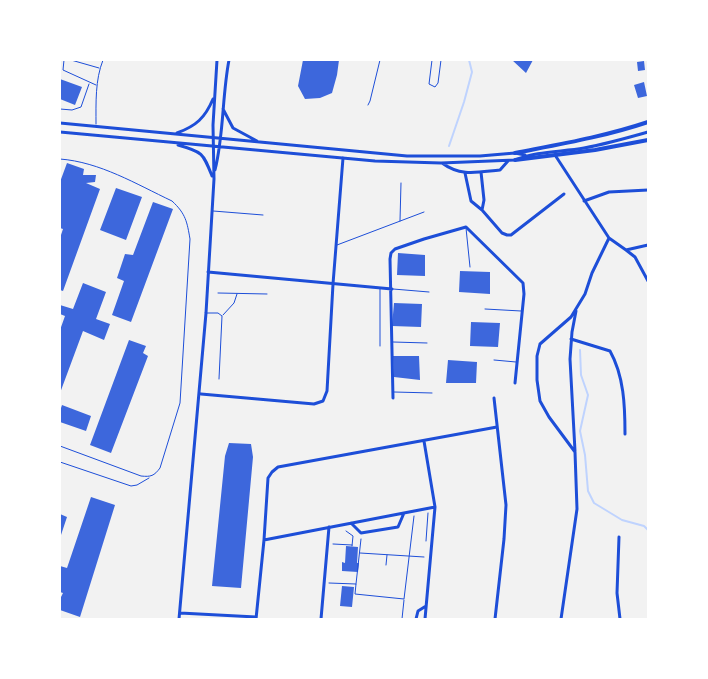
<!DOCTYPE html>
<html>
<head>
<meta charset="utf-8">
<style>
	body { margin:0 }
	#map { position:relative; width:708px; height:679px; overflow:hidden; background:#f2f2f2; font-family:Inter,sans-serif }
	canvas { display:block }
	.frame { position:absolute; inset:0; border:61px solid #fff; pointer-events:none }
</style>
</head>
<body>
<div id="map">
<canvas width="708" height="679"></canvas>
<div class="frame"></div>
</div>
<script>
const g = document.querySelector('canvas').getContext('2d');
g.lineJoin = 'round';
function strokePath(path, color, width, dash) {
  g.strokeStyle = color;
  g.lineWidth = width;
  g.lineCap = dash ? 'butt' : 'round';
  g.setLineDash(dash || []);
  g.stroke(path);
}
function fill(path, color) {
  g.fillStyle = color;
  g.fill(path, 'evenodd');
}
const stream = new Path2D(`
	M 449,146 L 464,102 L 472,72 L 469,60
	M 580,350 L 581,375 L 588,395 L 580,431 L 585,455 L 588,491 L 594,503 L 622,520 L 644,526 L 648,530`);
const building = new Path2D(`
	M 303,60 L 339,60 L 337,75 L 332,93 L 320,98 L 305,99 L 298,86 Z
	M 512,60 L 533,60 L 526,73 Z
	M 644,61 L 645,70 L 638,71 L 637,62 Z
	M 60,79 L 82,87 L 75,105 L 60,99 Z
	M 644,82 L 647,96 L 638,98 L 634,85 Z
	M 67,163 L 84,169 L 83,175 L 96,175 L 95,182 L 86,183 L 100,189 L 63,291 L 60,290 L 60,238 L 63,229 L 60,228 L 60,182 Z
	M 116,188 L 142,197 L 126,240 L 100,230 Z
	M 153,202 L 173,209 L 131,322 L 112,315 L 124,281 L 117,278 L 125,254 L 133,255 Z
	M 398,253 L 425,255 L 425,276 L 397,275 Z
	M 460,271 L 490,272 L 490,294 L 459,292 Z
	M 83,283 L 106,292 L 96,319 L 110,324 L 104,340 L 83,331 L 60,393 L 60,330 L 65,316 L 60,314 L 60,305 L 73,309 Z
	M 394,303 L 422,304 L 421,327 L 392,326 Z
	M 471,322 L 500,323 L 498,347 L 470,346 Z
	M 129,340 L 146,346 L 143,353 L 148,356 L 111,453 L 90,445 Z
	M 393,356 L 419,356 L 420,380 L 394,377 Z
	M 448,360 L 477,362 L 476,383 L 446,383 Z
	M 62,405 L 91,416 L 86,431 L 60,422 L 60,411 Z
	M 229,443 L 251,444 L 253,457 L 241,588 L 212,586 L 225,456 Z
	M 91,497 L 115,505 L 80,617 L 60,610 L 60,599 L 63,593 L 60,592 L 60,566 L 67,568 Z
	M 60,514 L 67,517 L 60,538 Z
	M 346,546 L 358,547 L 357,563 L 359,563 L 358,572 L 342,571 L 342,562 L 345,563 Z
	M 342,586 L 354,587 L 352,607 L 340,606 Z`);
const path = new Path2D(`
	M 346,531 L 353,536 L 352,546
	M 426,541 L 428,513
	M 333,544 L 352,545
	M 360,553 L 424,557
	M 386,565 L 387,555
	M 329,583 L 356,584 L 355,594 L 404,599 L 414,516
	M 356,584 L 361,539
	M 402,619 L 404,600`);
const service = new Path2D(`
	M 64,60 L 63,70 L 96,85
	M 71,60 L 99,68
	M 432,60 L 429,84 L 435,87 L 438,83 L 441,60
	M 368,105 L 370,101 L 380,60
	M 60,109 L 72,110 L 81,107 L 89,84
	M 96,124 C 96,103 95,80 103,60
	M 60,159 C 100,162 136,184 172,201 C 186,214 187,222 190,239 L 180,403 L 160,468 C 154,476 151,477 141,476 L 60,446
	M 213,211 L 263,215
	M 400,221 L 401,183
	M 466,228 L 470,267
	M 337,245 L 424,212
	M 393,289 L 429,292
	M 218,293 L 267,294
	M 485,309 L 521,311
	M 207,313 L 218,313 L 222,316 L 219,379
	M 223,315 L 234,303 L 237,294
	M 393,342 L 427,343
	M 380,346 L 380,289
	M 494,360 L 516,362
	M 394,392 L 432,393
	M 60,462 L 131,486 L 137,485 L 149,478`);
const minor = new Path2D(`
	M 223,109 L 233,128 L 257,141
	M 60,123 L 407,156 L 480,156 L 515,153 L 525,155
	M 60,132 L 375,161 L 441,163 L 515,160 C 537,151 561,152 584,148 C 606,144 627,138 648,132
	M 177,133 C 196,126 205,118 213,99
	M 178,145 C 203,152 203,153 212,176
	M 555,155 L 609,238 L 592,273 L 585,294 L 571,317 L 540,344 L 537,356 L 537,380 L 540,401 L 549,417 L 575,452 L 577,509 L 561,619
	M 442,163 C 461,177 478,172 500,170 L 508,161
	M 215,170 C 224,134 222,96 229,60
	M 481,172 L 484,200 L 482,210 L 502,233 L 507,235 L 511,235 L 564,194
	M 465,173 L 471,201 L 482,210
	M 584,201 L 609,192 L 648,190
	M 609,238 L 626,250 L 648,245
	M 626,250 L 635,257 L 648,281
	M 208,272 L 392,289
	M 571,339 L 610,351 C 624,376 625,406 625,434
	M 201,394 L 314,404 L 323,401 L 327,391 L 333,284 L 343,158
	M 393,398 L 390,259 L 391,253 L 395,249 L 424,239 L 466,227 L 523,283 L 524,294 L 515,383
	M 494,398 L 506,505 L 504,539 L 495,619
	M 424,441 L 435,507 L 425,619
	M 575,451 L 570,359 L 572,332 L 576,311
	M 351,523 L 361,533 L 398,527 L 404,513
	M 619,537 L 617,593 L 620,619
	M 264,540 L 268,478 L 272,472 L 278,467 L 497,427
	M 180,613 L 256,617
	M 179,619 L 206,313 L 214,179 L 213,125 L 217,60
	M 256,619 L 264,540 L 435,507
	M 321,619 L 329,527
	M 416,619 L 418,611 L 426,606`);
const tertiary = new Path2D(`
	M 515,153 C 561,144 603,137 648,122
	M 515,160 L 595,150 L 648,140`);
strokePath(stream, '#bfd3fe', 2);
fill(building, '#3d67dc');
strokePath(path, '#1d4ed8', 1);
strokePath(service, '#1d4ed8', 1);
strokePath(minor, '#1d4ed8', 3);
strokePath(tertiary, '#1d4ed8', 4);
</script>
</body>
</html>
